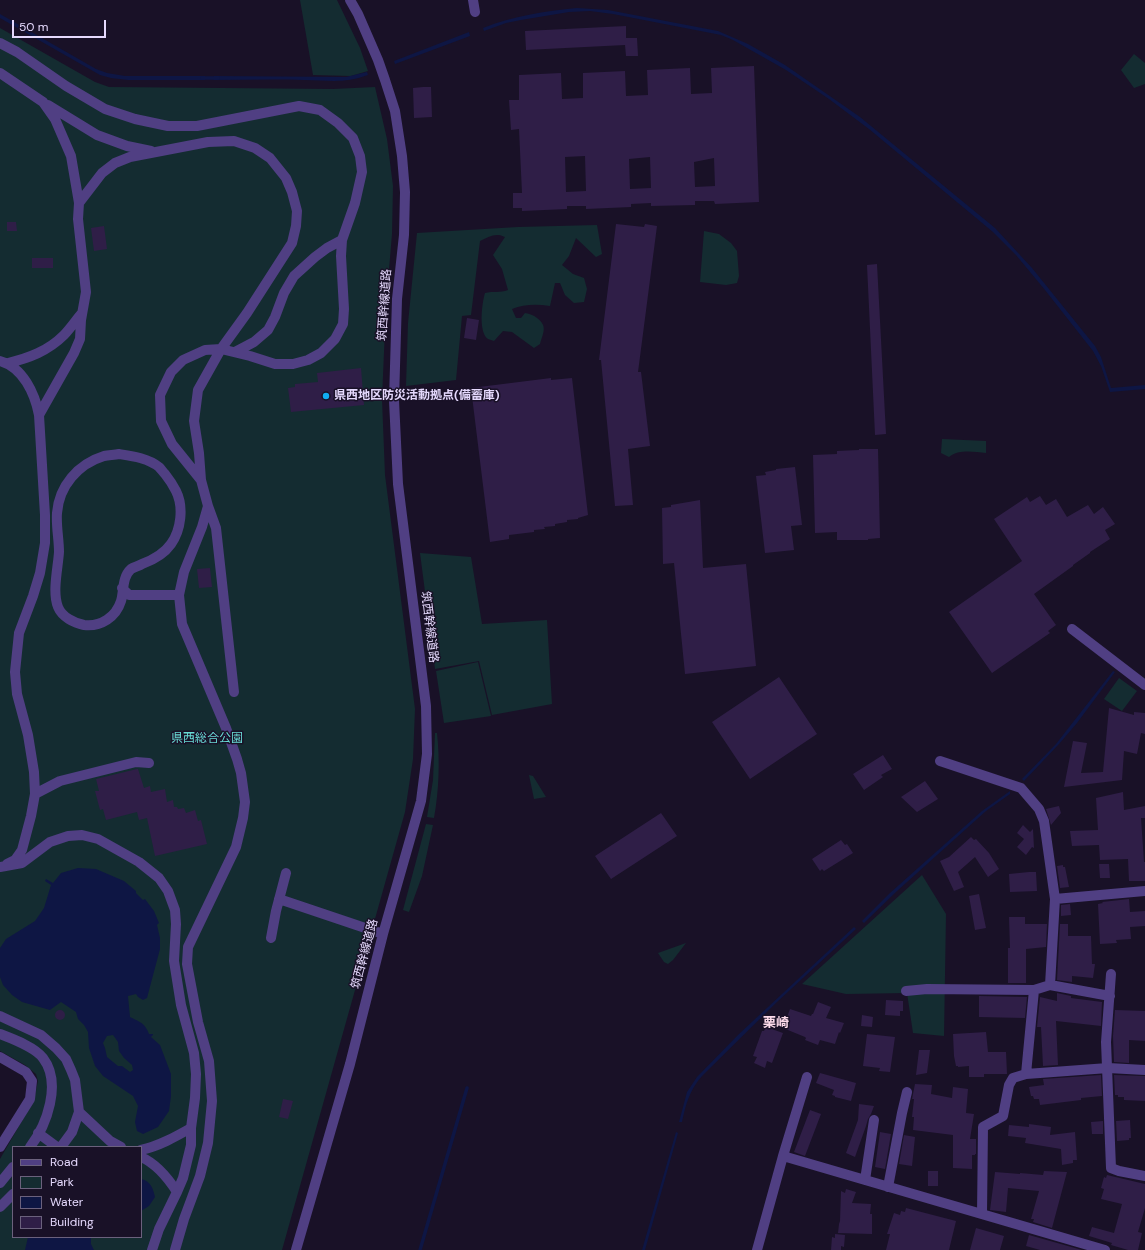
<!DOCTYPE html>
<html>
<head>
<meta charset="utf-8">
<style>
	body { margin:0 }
	#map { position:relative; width:1145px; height:1250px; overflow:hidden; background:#191127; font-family:"DM Sans",sans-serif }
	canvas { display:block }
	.legend { position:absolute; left:12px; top:1146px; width:130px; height:92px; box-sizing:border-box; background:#191127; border:1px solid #6b617d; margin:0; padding:5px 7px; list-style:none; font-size:12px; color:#e5d9fd }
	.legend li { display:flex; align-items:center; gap:8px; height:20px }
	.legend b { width:20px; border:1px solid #6b617d }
	.scale { position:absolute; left:12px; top:20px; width:94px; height:18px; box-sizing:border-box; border:2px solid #e5d9fd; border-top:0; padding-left:5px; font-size:12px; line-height:14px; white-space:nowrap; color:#e5d9fd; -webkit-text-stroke:3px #191127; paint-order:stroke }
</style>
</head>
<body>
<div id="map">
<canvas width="1145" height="1250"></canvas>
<ul class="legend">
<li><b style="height:5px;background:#503f83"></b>Road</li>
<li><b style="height:11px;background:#142c31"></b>Park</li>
<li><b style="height:11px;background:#0e1644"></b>Water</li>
<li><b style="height:11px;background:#2f1e47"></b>Building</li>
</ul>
<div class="scale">50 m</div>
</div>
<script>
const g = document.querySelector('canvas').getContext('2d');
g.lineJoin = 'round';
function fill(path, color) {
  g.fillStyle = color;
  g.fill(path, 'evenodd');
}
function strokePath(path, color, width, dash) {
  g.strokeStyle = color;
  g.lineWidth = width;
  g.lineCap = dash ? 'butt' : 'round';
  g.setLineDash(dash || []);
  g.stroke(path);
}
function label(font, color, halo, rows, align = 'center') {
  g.font = font + ' "DM Sans","Noto Sans JP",sans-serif';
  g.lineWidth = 3;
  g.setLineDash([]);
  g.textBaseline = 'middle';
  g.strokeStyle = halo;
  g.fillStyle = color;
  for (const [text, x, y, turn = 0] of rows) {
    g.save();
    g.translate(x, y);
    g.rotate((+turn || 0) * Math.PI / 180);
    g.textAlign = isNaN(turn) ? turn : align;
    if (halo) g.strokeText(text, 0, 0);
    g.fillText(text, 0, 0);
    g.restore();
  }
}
const green = new Path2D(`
	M 300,0 L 337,0 L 360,48 L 368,71 L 351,76 L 313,75 Z
	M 0,28 L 95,82 L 109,87 L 333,89 L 375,87 L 387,139 L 393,186 L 392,234 L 386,305 L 382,399 L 385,475 L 415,709 L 413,759 L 405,812 L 282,1250 L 0,1250 L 0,1159 L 34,1100 L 38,1081 L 36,1074 L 25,1065 L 0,1051 ZM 13,1147 L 141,1147 L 141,1237 L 13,1237 Z
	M 1134,54 L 1145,63 L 1145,84 L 1134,88 L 1121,70 Z
	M 597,225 L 602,254 L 596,257 L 576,238 L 569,256 L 562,265 L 573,274 L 584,278 L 587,289 L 584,302 L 574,303 L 565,295 L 560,283 L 555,283 L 550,306 C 537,304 524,304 512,309 L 516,318 L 521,318 L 525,313 C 530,314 533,315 537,318 C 548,326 543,333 540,344 L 534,348 L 512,332 L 503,331 L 494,341 C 492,340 490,340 488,339 C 478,332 482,303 485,293 C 493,291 500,293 508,290 L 502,269 L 493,255 L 505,237 C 496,232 488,237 480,241 L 471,315 L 462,316 L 456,380 L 406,386 L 408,323 L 417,233 L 518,227 Z
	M 704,231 L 719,234 L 731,243 L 737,251 L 739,276 L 737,283 L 726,285 L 700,282 Z
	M 942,439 L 986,441 L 986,453 C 974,452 959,449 949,457 L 941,453 Z
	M 420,553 L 471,557 L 482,624 L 547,620 L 552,704 L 492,715 L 479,661 L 435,669 Z
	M 478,662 L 491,716 L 444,723 L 436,671 Z
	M 1119,678 L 1137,691 L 1122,711 L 1104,699 Z
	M 435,733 L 437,733 C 440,761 439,790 434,818 L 427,817 L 433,780 Z
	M 529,775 L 533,776 L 546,797 L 534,799 Z
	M 426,824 L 433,825 L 422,876 L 409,912 L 403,910 Z
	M 922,875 L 946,914 L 944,1036 L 913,1033 L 907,993 L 846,994 L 802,984 Z
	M 686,943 L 673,960 L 668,964 L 664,962 L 658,953 Z`);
const water = new Path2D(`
	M 577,8 L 608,10 L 718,31 L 748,44 L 785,65 L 860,117 L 995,228 L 1032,268 L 1095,346 L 1101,357 L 1111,388 L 1145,385 L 1145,389 L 1110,392 L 1101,366 L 1093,351 L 1045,290 L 1016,255 L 993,232 L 869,129 L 829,99 L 786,70 L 733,40 L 721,35 L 613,14 L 590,11 L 569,12 L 521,20 L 506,23 L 484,31 L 483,28 C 513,16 545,11 577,8 Z
	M 0,14 L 96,69 L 107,73 L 125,76 L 205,76 L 205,80 L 128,80 L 111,78 L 100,75 L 0,18 Z
	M 469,32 L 470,36 L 395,64 L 394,61 Z
	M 367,72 L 368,75 C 343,84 329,80 304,80 C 274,79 243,80 213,80 L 214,76 L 346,77 Z
	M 1113,671 L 1115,672 L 1077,723 L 1059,744 L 1024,781 L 1022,779 L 1056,744 Z
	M 1010,791 L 1010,794 L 986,811 L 897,891 L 864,923 L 862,921 L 890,893 L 982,811 Z
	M 78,868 L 96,869 L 124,881 L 136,891 L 136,893 L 143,900 L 145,899 L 154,911 L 159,923 L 157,925 L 160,938 L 160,949 L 147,998 L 143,1000 L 138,997 L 136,994 L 128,996 L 130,1017 C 140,1022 145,1023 149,1034 L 153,1034 L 153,1035 L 151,1037 L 160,1045 L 171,1074 L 171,1096 L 169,1111 L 158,1127 L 143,1134 L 137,1131 L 135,1122 L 138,1106 L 133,1096 L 103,1076 L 95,1066 L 89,1048 L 88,1032 L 84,1025 L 78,1019 L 76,1012 L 61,1002 L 50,1010 L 22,1002 L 12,995 L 3,985 L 0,977 L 0,948 L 6,939 L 35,921 L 44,908 L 51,885 L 45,881 L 46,879 L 53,883 L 61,873 ZM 113,1035 L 118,1042 L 119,1051 L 124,1058 L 132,1065 L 133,1070 L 130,1072 L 122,1066 L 118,1066 L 107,1057 L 105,1048 L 103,1043 L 107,1036 Z
	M 854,927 L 856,929 L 777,1002 L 702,1076 C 689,1091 686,1104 682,1122 L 679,1122 L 687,1092 L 697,1077 L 739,1034 Z
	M 676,1132 L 678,1133 L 645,1250 L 642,1250 Z
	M 141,1179 C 151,1181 153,1189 155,1197 L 149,1206 L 141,1211 Z
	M 28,1237 L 91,1237 L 91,1244 L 94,1250 L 25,1250 Z`);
const stream = new Path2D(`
	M 202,78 L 218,78
	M 420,1250 L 467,1088`);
const building = new Path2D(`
	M 626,26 L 626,38 L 637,38 L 638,56 L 626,56 L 625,45 L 526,50 L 525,31 Z
	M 754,66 L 759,202 L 715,204 L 714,201 L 695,201 L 695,205 L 651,206 L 651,203 L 631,204 L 631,207 L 586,209 L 586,206 L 567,206 L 567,209 L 522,211 L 522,208 L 513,208 L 513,193 L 522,193 L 519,129 L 511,130 L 509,100 L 519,100 L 519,75 L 561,73 L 562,99 L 583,98 L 583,73 L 625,71 L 626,96 L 648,95 L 647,70 L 690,68 L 691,94 L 712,93 L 711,68 ZM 585,156 L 586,191 L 566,192 L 565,157 ZM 650,157 L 651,188 L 630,189 L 629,159 ZM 714,158 L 715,186 L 695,187 L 694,162 Z
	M 423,87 L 431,87 L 432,117 L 414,118 L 413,88 Z
	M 7,222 L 16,222 L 17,231 L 7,231 Z
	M 616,224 L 644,227 L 645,224 L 657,226 L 638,372 L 641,372 L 650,446 L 628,449 L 633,505 L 615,506 L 601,360 L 599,360 Z
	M 104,226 L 107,249 L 94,251 L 91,228 Z
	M 32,258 L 53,258 L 53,268 L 32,268 Z
	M 877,264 L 886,434 L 875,435 L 867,265 Z
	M 467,318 L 479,320 L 476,340 L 464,338 Z
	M 361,368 L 364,405 L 291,412 L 288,388 L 295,387 L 295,384 L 318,382 L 317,373 Z
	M 551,378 L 551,380 L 572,378 L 588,515 L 578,518 L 578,519 L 567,520 L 567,522 L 555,524 L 555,526 L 544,527 L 545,529 L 534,530 L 534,532 L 509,535 L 509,539 L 490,542 L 471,388 Z
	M 859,449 L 878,449 L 880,538 L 868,539 L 868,540 L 837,540 L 837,532 L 815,533 L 813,455 L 837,454 L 837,451 L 859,450 Z
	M 795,467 L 802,525 L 791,526 L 794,550 L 765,553 L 756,476 L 766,475 L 765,472 L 776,470 L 776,469 Z
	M 1040,496 L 1046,505 L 1056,499 L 1067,517 L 1088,505 L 1094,514 L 1103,507 L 1115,524 L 1105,530 L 1110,539 L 1090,552 L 1090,553 L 1073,565 L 1073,566 L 1034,594 L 1056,625 L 1048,631 L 1050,633 L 992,673 L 949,612 L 1022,561 L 994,519 L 1027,497 L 1030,502 Z
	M 700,500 L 703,568 L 746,564 L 756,666 L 685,674 L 674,563 L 663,564 L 662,508 L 671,507 L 671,505 Z
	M 210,568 L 212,587 L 199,588 L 197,569 Z
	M 779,677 L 817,734 L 750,779 L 712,722 Z
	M 1109,708 L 1134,715 L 1134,712 L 1145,713 L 1145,734 L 1141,733 L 1137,754 L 1124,751 L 1122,780 L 1064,787 L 1073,741 L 1087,743 L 1081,773 L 1103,772 Z
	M 883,755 L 892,769 L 881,775 L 883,777 L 864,790 L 853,774 Z
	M 137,769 L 138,769 L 144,788 L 150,786 L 151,792 L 165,789 L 167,802 L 173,800 L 174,807 L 177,807 L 178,809 L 184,808 L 186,813 L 195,810 L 198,821 L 201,820 L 207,844 L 155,856 L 147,818 L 139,820 L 137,812 L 106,820 L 103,809 L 100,810 L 95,791 L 99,791 L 96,779 Z
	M 925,781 L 938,799 L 917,812 L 901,797 Z
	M 1123,792 L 1124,810 L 1145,806 L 1145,818 L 1141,818 L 1144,862 L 1145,862 L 1145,881 L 1129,881 L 1128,859 L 1100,860 L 1099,845 L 1072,846 L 1070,831 L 1098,830 L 1096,798 Z
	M 1059,806 L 1061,813 L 1051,825 L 1046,809 Z
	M 661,813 L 677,836 L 611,879 L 595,856 Z
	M 1023,825 L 1030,832 L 1033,829 L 1034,848 L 1032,847 L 1026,855 L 1017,847 L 1024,839 L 1017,833 Z
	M 971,837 L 974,840 L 976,839 L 989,853 L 999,869 L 988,877 L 975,857 L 958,872 L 964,887 L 954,891 L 940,861 L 949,857 Z
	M 841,840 L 845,845 L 847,844 L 853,853 L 824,871 L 822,869 L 820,871 L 812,859 Z
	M 1099,864 L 1109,864 L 1110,878 L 1100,878 Z
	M 1063,865 L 1063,867 L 1065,867 L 1069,887 L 1060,888 L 1057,866 Z
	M 1029,872 L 1036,872 L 1037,891 L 1010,892 L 1009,874 Z
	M 979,894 L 986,928 L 975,930 L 969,896 Z
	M 1129,899 L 1130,912 L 1145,911 L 1145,926 L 1130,927 L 1131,939 L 1116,940 L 1117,943 L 1100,944 L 1098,904 L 1103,903 L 1102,902 Z
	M 1070,904 L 1071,915 L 1061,916 L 1061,905 Z
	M 1009,917 L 1025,917 L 1025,924 L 1047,924 L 1046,947 L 1026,949 L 1026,983 L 1008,983 L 1008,948 L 1010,948 Z
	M 1060,924 L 1068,924 L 1068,936 L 1091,936 L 1092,964 L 1095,964 L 1093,978 L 1072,976 L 1072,982 L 1057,980 Z
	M 1057,993 L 1071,996 L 1071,998 L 1102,1002 L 1101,1026 L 1056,1021 L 1058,1065 L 1043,1066 L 1041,1027 L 1037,1027 L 1040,997 L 1057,1001 Z
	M 979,996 L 1027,997 L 1025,1018 L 979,1017 Z
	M 886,1000 L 903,1001 L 903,1011 L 900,1011 L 900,1016 L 885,1015 Z
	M 818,1002 L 831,1007 L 826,1018 L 844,1023 L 840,1033 L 839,1032 L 835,1044 L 820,1040 L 818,1045 L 805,1040 L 806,1038 L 805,1037 L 783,1028 L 790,1009 L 811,1016 L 812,1014 L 813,1014 Z
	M55 1015a5 5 0 1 1 10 0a5 5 0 1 1-10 0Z
	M 1115,1010 L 1145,1011 L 1145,1041 L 1129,1040 L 1129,1063 L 1114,1062 L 1113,1036 Z
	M 862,1015 L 873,1017 L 872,1027 L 861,1026 Z
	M 766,1027 L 783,1033 L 772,1063 L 767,1061 L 765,1068 L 754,1063 L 757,1057 L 753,1056 L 762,1031 L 764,1031 Z
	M 986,1032 L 988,1052 L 1006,1052 L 1007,1074 L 984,1074 L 984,1077 L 969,1077 L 969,1066 L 958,1067 L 958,1066 L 956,1066 L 954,1056 L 953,1034 Z
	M 867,1034 L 895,1037 L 890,1072 L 879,1071 L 880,1068 L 863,1066 Z
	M 919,1050 L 930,1050 L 927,1073 L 916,1075 Z
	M 820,1073 L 856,1083 L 851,1101 L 835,1097 L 835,1096 L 832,1095 L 834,1090 L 816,1083 Z
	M 1101,1075 L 1102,1096 L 1081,1098 L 1081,1100 L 1040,1105 L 1039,1099 L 1034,1099 L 1033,1096 L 1031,1096 L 1029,1087 L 1044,1085 L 1043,1079 Z
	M 1114,1075 L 1145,1076 L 1145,1101 L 1124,1100 L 1124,1097 L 1118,1097 L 1118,1095 L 1115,1095 Z
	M 915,1084 L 932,1085 L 931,1094 L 952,1098 L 953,1087 L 968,1089 L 966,1113 L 974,1114 L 970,1139 L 976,1139 L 976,1154 L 975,1154 L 975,1155 L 972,1155 L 972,1169 L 953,1168 L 953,1135 L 913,1130 L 914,1117 L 912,1117 L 914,1099 L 912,1099 Z
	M 283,1099 L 293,1101 L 288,1119 L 279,1117 Z
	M 859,1104 L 874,1106 L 871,1114 L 868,1119 L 866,1126 L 855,1157 L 846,1153 L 858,1120 Z
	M 810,1110 L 821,1114 L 805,1156 L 794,1152 Z
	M 1130,1120 L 1131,1138 L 1129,1138 L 1129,1140 L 1117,1141 L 1116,1121 Z
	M 1103,1121 L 1103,1134 L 1092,1134 L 1091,1122 Z
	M 1029,1124 L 1051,1127 L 1050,1135 L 1075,1132 L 1077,1160 L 1073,1160 L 1073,1163 L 1062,1165 L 1061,1149 L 1025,1143 L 1026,1138 L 1008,1136 L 1009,1125 L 1029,1127 Z
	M 880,1132 L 891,1134 L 885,1169 L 875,1167 Z
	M 904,1135 L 915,1137 L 912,1166 L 899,1164 Z
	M 928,1171 L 938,1171 L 938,1186 L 928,1186 Z
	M 1044,1171 L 1067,1172 L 1052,1228 L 1033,1222 L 1034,1219 L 1031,1219 L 1039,1191 L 1008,1188 L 1006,1212 L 990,1210 L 995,1172 L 1020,1174 L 1020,1173 L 1043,1175 Z
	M 1107,1175 L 1145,1184 L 1145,1208 L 1138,1232 L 1142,1233 L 1138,1250 L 1128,1250 L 1111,1245 L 1112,1243 L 1089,1236 L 1092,1227 L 1114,1233 L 1122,1204 L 1101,1199 L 1104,1189 L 1101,1188 L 1104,1177 L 1106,1178 Z
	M 846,1189 L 856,1192 L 852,1203 L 871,1204 L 870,1214 L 872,1214 L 872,1234 L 838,1233 L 839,1224 L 840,1221 L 841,1191 L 845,1193 Z
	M 906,1208 L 956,1221 L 949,1250 L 886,1250 L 890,1234 L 887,1234 L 894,1213 L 900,1215 L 901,1211 L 905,1212 Z
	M 976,1228 L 1004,1236 L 1000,1250 L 970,1250 Z
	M 835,1234 L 845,1235 L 844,1247 L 841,1246 L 841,1250 L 831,1250 L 832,1237 L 835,1238 Z
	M 1029,1235 L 1082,1250 L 1040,1250 L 1026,1246 Z`);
const minor = new Path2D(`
	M 473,0 L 475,12
	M 0,43 L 17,52 L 66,86 L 105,109 L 135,119 L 168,126 L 197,126 L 299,106 L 320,110 L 338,123 L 353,138 L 360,156 L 362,172 L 355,203 L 342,240 L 341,256 L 344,309 L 343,324 L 335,339 L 321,353 L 308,360 L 293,364 L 275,364 L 250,356 L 221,349 L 205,350 L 183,360 L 171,372 L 160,395 L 161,421 L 172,444 L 201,480 L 208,506 L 202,527 L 184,572 L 179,595 L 182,624 L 226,728 L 237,759 L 241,773 L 245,802 L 243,818 L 236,847 L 188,947 L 187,964 L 198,1022 L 209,1061 L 212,1101 L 208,1143 L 200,1176 L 184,1219 L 175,1250
	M 0,73 L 43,102 L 55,119 L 71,156 L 79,203 L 78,219 L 86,292 L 81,320 L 80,339 L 74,353 L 39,415
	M 48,105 L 97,135 L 127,146 L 151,151
	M 79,203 L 102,173 L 115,163 L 130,157 L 208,142 L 234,141 L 255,148 L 270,158 L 286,178 L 292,192 L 297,211 L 296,226 L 292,243 L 247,313 L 221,349 L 198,390 L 194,421 L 199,453 L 201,480
	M 235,352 L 254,342 L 268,330 L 275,317 L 284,293 L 294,276 L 315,257 L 327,248 L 342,240
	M 0,361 C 23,367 35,394 39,415 L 45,515 L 45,543 L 40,573 L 33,596 L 19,633 L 15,672 L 17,694 L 28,735 L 34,772 L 35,794 L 31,816 L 22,850 L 15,860 L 7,864
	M 8,363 C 29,358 48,351 64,335 C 70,329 76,320 82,313
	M 119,454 C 132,456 148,458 159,467 C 161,469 163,472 165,474 C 169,479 173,485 176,491 C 184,507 181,530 171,544 C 164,554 153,560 142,564 C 139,566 134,567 131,569 C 122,577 124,591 121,601 C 116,617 101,627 84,625 C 74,623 62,617 58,607 C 52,592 58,568 59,552 C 59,539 56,526 57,513 C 59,486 78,464 104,456 C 109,455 114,455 119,454 Z
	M 208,506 L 216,528 L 234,692
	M 122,588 L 129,595 L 179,595
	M 1072,629 L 1145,685
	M 940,761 L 1021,788 L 1039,809 L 1044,821 L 1055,899 L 1050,985 L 1034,990 L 1026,1074
	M 35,794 L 60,781 L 136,762 L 149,763
	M 0,867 L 22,863 L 50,842 L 68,836 L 82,835 L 98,839 L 139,862 L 159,878 L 168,891 L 175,910 L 176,924 L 174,961 L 181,1005 L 194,1053 L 196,1074 L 195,1098 L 191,1128 L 191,1145 L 183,1178 L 177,1192 L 159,1229 L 152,1250
	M 279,899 L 383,934
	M 1055,899 L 1145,891
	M 271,938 L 276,911 L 286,873
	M 1111,974 L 1106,1042 L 1111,1168 L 1119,1171 L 1145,1176
	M 1050,985 L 1110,996
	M 906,991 L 927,989 L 1034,990
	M 0,1016 L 41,1035 L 56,1048 L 66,1059 L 71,1070 L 75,1080 L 79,1112 L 110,1141 L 121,1147
	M 0,1034 C 13,1039 35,1047 43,1058 C 62,1083 47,1125 30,1147
	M 0,1057 L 26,1072 L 32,1081 L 30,1099 L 0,1147
	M 38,1133 L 57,1147
	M 61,1147 L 72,1132 L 79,1112
	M 141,1150 C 159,1146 175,1137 191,1128
	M 783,1156 L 1105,1250
	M 141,1157 C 157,1164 168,1178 177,1192
	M 865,1180 L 874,1120
	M 0,1183 L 13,1167
	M 888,1187 L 902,1113 L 907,1092
	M 0,1207 L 13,1194
	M 982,1214 L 983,1127 L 1003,1116 L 1009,1085 L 1013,1078 L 1026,1074 L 1108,1068 L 1145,1070
	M 296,1250 L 350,1064 L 383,934 L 421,801 L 427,754 L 426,706 L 398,484 L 394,400 L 397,299 L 404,235 L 405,192 L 402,156 L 395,111 L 385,80 L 378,60 L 358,14 L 350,0
	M 757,1250 L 783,1156 L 807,1077`);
const markers = [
	[326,396,4,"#10adf2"]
];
const streetNames = [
	["筑西幹線道路",385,305,-86],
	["筑西幹線道路",429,627,83],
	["筑西幹線道路",365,954,-75]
];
const poiNames = [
	["県西地区防災活動拠点(備蓄庫)",334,396]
];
const parkNames = [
	["県西総合公園",207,739]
];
const neighbourhoodNames = [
	["栗崎",776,1024]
];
fill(green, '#142c31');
fill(water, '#0e1644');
strokePath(stream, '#0e1644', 3.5);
fill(building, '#2f1e47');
strokePath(minor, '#503f83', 10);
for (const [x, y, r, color] of markers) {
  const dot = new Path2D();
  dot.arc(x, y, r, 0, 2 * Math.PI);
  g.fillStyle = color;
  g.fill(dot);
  strokePath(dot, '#191127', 1.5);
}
label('12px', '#e5d9fd', '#191127', streetNames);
label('bold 12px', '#e5d9fd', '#191127', poiNames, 'left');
label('12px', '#68dad5', '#191127', parkNames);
label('bold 13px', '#fddbea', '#191127', neighbourhoodNames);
</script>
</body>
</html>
